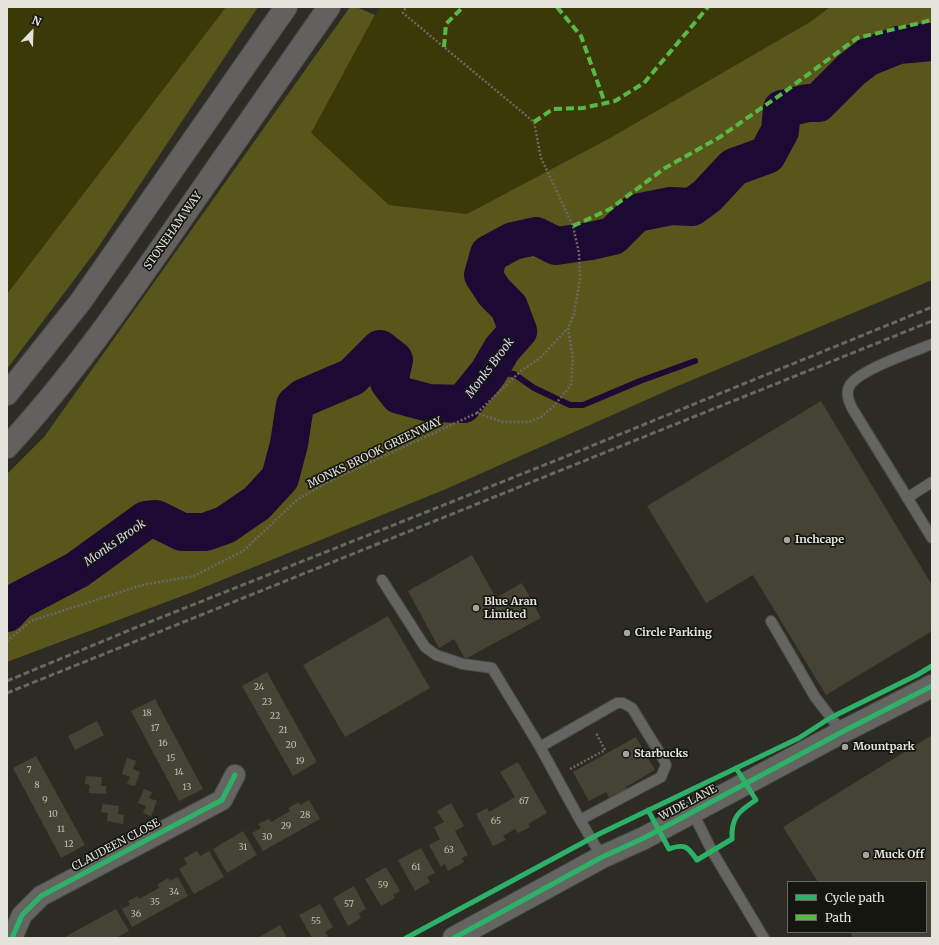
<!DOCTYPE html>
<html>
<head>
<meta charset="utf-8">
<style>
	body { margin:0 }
	#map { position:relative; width:939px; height:945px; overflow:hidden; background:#2c2c25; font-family:Merriweather,serif }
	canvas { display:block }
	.frame { position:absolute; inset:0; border:8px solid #e4e4dc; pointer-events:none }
	.legend { position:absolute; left:787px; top:881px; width:140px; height:52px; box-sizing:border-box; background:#161611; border:1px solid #686862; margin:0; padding:5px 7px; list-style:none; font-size:12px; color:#e4e4dc }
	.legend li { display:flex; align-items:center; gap:8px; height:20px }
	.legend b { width:20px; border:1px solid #686862 }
	.north { position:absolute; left:12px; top:12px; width:40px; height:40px; -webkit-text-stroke:3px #161611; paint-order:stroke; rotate:23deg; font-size:11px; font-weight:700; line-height:16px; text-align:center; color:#e4e4dc }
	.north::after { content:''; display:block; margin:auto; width:14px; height:18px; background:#e4e4dc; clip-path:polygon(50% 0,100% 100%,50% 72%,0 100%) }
</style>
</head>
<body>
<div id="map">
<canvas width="939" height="945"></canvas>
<div class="frame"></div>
<ul class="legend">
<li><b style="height:5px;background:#2db169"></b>Cycle path</li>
<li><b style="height:5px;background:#58b947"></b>Path</li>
</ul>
<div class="north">N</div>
</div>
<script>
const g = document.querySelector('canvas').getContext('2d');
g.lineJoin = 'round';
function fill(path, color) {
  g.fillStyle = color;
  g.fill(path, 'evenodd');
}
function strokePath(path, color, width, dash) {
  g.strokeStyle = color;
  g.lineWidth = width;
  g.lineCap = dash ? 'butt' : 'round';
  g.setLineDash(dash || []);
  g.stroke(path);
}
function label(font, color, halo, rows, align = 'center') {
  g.font = font + ' Merriweather,serif';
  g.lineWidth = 3.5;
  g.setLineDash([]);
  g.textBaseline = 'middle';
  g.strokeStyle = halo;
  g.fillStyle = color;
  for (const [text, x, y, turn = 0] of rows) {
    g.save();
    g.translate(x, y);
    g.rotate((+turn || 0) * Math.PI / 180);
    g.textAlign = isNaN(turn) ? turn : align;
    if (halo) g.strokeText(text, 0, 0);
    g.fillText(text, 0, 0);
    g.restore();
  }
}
const green = new Path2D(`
	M 7,7 L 226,7 L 7,294 Z
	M 380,7 L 830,7 L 810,22 L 610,138 L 467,214 L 389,205 L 310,133 Z`);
const forest = new Path2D(`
	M 226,7 L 258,7 L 95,252 L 7,369 L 7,294 Z
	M 350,7 L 356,7 L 375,15 L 311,133 L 389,205 L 467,214 L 610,138 L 810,22 L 830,7 L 932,7 L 932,280 L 673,388 L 446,489 L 190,593 L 7,662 L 7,474 L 44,437 Z`);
const stream = new Path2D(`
	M 488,373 L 514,374 L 534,388 L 570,405 L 583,405 L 640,381 L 695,361`);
const river = new Path2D(`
	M 7,613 L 18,601 L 77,570 L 146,520 L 156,519 L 182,532 L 205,532 L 225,525 L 257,503 L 280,478 L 289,444 L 295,405 L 303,398 L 352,377 L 380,349 L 394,360 L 389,382 L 399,395 L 429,403 L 463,404 L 488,373 L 502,349 L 518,331 L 509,307 L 494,292 L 483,275 L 489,254 L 513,241 L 536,236 L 556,246 L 591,241 L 613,236 L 636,213 L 671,206 L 692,207 L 707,196 L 734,167 L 767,155 L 780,131 L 782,109 L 808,103 L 818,103 L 851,70 L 868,57 L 898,45 L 932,42`);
const building = new Path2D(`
	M 821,401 L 932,585 L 932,631 L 826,695 L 753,575 L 706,603 L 647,506 Z
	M 472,555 L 496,598 L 522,583 L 541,618 L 465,659 L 454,639 L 439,648 L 408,591 Z
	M 388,616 L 430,688 L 345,737 L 303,665 Z
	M 267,672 L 317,762 L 293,776 L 242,686 Z
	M 155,699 L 203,789 L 179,801 L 131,711 Z
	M 97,721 L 104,735 L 75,750 L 68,736 Z
	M 932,735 L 932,938 L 853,938 L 850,932 L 926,932 L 926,882 L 818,882 L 783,827 Z
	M 636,737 L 655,770 L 626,787 L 633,798 L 615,808 L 606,792 L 589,801 L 573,772 Z
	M 36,756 L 85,845 L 61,858 L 13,768 Z
	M 127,758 L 136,761 L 133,769 L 140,772 L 135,786 L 127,784 L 130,777 L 122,774 Z
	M 518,762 L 547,813 L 528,824 L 530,827 L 518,833 L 515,829 L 503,836 L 506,840 L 493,846 L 476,814 L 487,808 L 489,812 L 515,797 L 500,772 Z
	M 86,776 L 102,777 L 101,786 L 106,786 L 106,794 L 89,793 L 90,785 L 85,784 Z
	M 144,789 L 152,792 L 149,798 L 157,801 L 151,816 L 143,813 L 146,806 L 138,803 Z
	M 309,800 L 320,819 L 263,851 L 252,833 L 261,828 L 258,824 L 269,819 L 271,822 L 290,811 L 288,808 L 299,802 L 300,805 Z
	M 451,803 L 464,826 L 455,831 L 468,855 L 462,858 L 464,862 L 448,871 L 445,864 L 441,867 L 429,845 L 440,839 L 434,827 L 444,822 L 437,811 Z
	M 103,804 L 119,806 L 118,814 L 124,815 L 123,824 L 107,821 L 108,813 L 101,812 Z
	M 243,831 L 257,855 L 227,873 L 213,849 Z
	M 421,848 L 435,873 L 427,877 L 430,882 L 415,891 L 398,860 Z
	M 197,851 L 200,856 L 209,851 L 224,877 L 194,894 L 179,869 L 187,864 L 184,858 Z
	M 386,867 L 400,891 L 393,895 L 395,898 L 381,906 L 365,879 Z
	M 178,877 L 188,896 L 132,927 L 122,909 L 130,905 L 128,901 L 138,896 L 139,899 L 159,888 L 158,884 L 168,878 L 170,881 Z
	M 354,886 L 366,909 L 359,913 L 361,918 L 348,926 L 333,898 Z
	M 320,904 L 333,927 L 325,932 L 328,936 L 324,938 L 312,938 L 299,915 Z
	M 116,909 L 129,931 L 116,938 L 63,938 Z
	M 280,925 L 287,938 L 258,938 L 261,936 Z`);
const path = new Path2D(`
	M 477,413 L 521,371 L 540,358 L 568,328
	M 7,641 L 31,621 L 142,585 L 194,576 L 243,551 L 298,499 L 330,481 L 477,413 L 503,422 L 529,422 L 541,417 L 554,406 L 571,385 L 573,358 L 568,328 L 574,314 L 580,279 L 579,253 L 573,226 L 541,158 L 534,122 L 403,13 L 406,7
	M 570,769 L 605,750 L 596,733`);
const service = new Path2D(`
	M 932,344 C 913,352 861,369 850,385 C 845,393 849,401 852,408 L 932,538
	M 907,498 L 932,482
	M 382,580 L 425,647 L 436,655 L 463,664 L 492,668 L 540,747 L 580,820 L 602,857
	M 771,621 L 815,697 L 842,732
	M 540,747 L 617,703 L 623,703 L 632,708 L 664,760 L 666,765 L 661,777 L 580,820
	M 692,811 L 712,851 L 764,938`);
const minor = new Path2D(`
	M 12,938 L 22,915 L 41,896 L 222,800 L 235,775`);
const tertiary = new Path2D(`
	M 454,938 L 602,857 L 644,838 L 842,732 L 932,686`);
const primary = new Path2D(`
	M 7,394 L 81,301 L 286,7
	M 7,447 C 69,380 121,306 173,231 C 225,156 277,82 329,7`);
const rail = new Path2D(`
	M 7,681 L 137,627 L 557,460 L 932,307
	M 7,693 L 932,321`);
const quiet = new Path2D(`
	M 557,7 L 581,36 L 605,103
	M 444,47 L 446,24 L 463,7
	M 534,122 L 553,109 L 583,108 L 615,101 L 644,83 L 708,7
	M 573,226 L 610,209 L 665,168 L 720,137 L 783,93 L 857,38 L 924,22 L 932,19`);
const cycleway = new Path2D(`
	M 648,810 L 669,849 C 685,843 688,847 697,860 L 732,839 C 731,817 739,811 756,800 L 736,768
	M 12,938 L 22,915 L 41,896 L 222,800 L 235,775
	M 406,938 L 599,834 L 799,738 L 830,718 L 917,675 L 932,666
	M 454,938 L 602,857 L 644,838 L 842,732 L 932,686`);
const markers = [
	[787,540,4,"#a4a49c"],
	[476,608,4,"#a4a49c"],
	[627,633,4,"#a4a49c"],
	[845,747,4,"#a4a49c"],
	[626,754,4,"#a4a49c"],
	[866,855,4,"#a4a49c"]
];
const numberNames = [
	["24",259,687],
	["23",267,702],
	["18",147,713],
	["22",275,716],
	["17",155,728],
	["21",283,730],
	["16",163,743],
	["20",291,745],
	["15",171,758],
	["19",300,761],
	["7",29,770],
	["14",179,772],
	["8",37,785],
	["13",187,787],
	["9",45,800],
	["67",524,801],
	["10",53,814],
	["28",305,815],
	["65",496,821],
	["29",286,826],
	["11",61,829],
	["30",267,837],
	["12",69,844],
	["31",243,847],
	["63",449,850],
	["61",416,867],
	["59",383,885],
	["34",174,892],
	["35",155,902],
	["57",349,904],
	["36",136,914],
	["55",316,921]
];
const streetNames = [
	["STONEHAM WAY",173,231,-55],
	["MONKS BROOK GREENWAY",375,453,-26],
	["WIDE LANE",688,803,-28],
	["CLAUDEEN CLOSE",116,845,-28]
];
const poiNames = [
	["Inchcape",795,540],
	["Blue Aran",484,602],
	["Limited",484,615],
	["Circle Parking",635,633],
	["Mountpark",853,747],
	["Starbucks",634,754],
	["Muck Off",874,855]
];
const waterNames = [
	["Monks Brook",490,368,-53],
	["Monks Brook",115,543,-35]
];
fill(green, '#3b3908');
fill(forest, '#58561b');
strokePath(stream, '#1c0934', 6);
strokePath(river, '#1c0934', 38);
fill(building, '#444434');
strokePath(service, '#4a4a44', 12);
strokePath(minor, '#4a4a44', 22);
strokePath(tertiary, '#4a4a44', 24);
strokePath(primary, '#4a4a44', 24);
strokePath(path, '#686864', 2.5, [2, 2]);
strokePath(service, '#646460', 10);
strokePath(minor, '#646460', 20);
strokePath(tertiary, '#646460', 22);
strokePath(primary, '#62615f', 22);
strokePath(rail, '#686863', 3, [6, 3]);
strokePath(quiet, '#58b947', 4, [8, 4]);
strokePath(cycleway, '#2db169', 5);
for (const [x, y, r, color] of markers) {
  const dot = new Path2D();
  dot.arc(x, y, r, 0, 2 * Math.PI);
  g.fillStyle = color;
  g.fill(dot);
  strokePath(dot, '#161611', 1.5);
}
label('9px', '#bcbcb2', null, numberNames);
label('11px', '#e4e4dc', '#161611', streetNames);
label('bold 11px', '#e4e4dc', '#161611', poiNames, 'left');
label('italic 12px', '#dad1f2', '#161611', waterNames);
</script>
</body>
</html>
